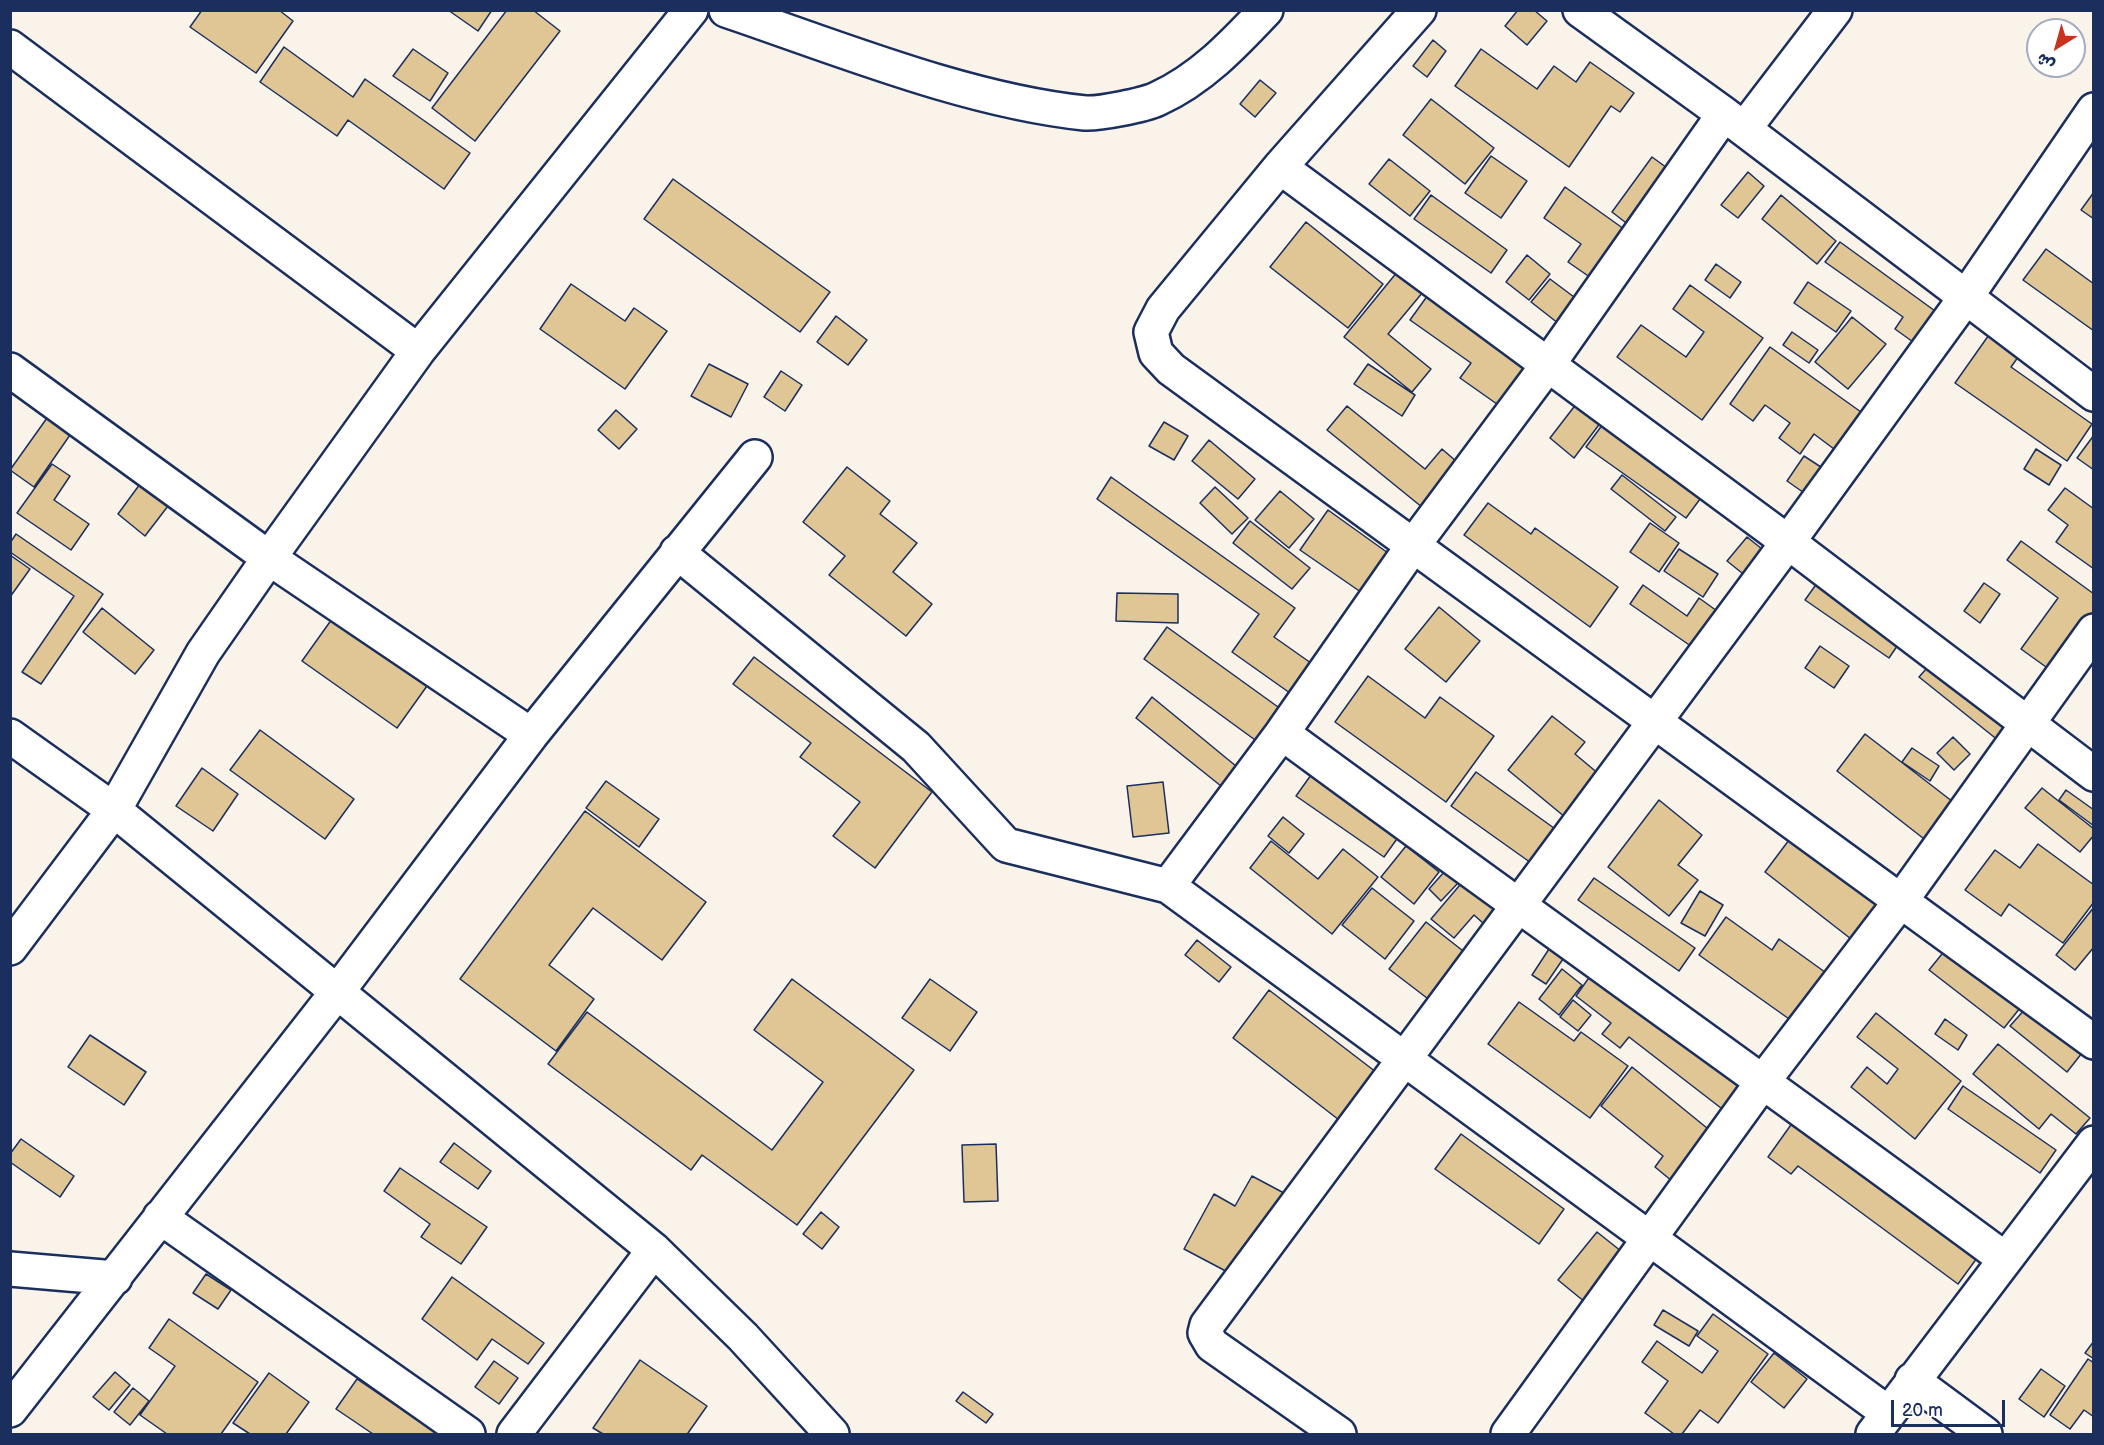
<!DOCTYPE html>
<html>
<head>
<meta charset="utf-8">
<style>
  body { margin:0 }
  #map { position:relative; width:2104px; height:1445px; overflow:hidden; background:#f9f3ea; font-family:"Balsamiq Sans","Playpen Sans Arabic",sans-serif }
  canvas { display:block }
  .frame { position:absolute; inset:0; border:12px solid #1b2f5e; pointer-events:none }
  .north { position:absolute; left:2026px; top:18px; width:60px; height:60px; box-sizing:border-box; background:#fff; border:2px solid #a4acbf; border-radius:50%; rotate:217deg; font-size:16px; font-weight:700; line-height:24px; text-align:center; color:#1b2f5e }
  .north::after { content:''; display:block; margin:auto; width:21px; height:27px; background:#c8321e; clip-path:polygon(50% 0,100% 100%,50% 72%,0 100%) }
  .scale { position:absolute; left:1891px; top:1400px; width:114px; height:27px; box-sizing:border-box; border:3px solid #1b2f5e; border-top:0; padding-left:8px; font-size:18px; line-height:21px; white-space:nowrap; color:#1b2f5e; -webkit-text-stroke:4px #fff; paint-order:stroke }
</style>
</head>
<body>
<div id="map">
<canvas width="2104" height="1445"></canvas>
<div class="frame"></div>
<div class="north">ش</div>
<div class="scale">20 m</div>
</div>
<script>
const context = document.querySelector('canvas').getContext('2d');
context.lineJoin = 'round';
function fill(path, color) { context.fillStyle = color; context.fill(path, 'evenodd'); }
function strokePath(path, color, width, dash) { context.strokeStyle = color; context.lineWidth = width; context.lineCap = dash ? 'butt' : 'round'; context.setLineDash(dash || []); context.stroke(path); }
const building = new Path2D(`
  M202 10H279L293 21 256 73 190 27Z
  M448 10H492L478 31Z
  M507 10H533L560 31 475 141 432 108Z
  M1518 10H1534L1547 21 1527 45 1505 26Z
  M1433 40 1446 51 1427 77 1413 66Z
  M284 47 353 97 365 79 470 153 444 189 348 120 337 136 260 82Z
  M413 49 448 73 430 101 393 76Z
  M1481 49 1537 89 1554 66 1576 82 1590 62 1634 93 1620 112 1611 106 1569 167 1455 86Z
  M1260 80 1276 93 1255 117 1240 104Z
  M1431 99 1494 148 1465 184 1403 135Z
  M1491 156 1527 181 1501 218 1465 193Z
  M1652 157 1674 173 1634 229 1612 212Z
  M1389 159 1430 191 1410 216 1369 184Z
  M1748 172 1764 186 1738 218 1721 205Z
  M673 179 830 292 800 332 644 219Z
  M1565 187 1631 234 1597 282 1568 262 1581 244 1544 218Z
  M2094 192V219L2081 210Z
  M1431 195 1507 250 1491 273 1414 219Z
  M1781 195 1836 241 1817 264 1762 219Z
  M1306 222 1383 284 1348 328 1270 267Z
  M1840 242 1942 316 1920 347 1895 329 1903 317 1825 262Z
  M2046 249 2094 284V331L2023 280Z
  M1527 255 1550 274 1529 300 1506 282Z
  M1716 264 1741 282 1730 298 1705 280Z
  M1398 271 1423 292 1388 334 1431 369 1412 392 1344 337Z
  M1550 279 1582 303 1563 327 1531 302Z
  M1808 282 1851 311 1836 332 1794 303Z
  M571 284 625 321 634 308 667 331 625 389 540 329Z
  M1690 285 1763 338 1702 420 1617 357 1641 325 1686 357 1704 332 1673 309Z
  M1428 295 1533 370 1504 409 1460 378 1471 363 1410 320Z
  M836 316 867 340 848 365 817 342Z
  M1852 317 1886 344 1848 389 1815 362Z
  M1792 332 1818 350 1809 363 1783 345Z
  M1991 332 2021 353 2011 367 2092 424 2067 461 1955 383Z
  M1770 347 1861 412 1834 449 1814 434 1800 454 1779 438 1790 423 1765 405 1753 421 1730 404Z
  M709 364 748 384 731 417 691 396Z
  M1368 364 1415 395 1402 416 1354 384Z
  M781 371 802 385 785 411 764 397Z
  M1577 403 1601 422 1574 458 1550 438Z
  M1347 406 1425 469 1442 449 1464 468 1428 512 1327 430Z
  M616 410 637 429 619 449 598 430Z
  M47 418 70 435 34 487 10 470Z
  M1164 422 1188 436 1174 460 1149 446Z
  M1603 424 1703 495 1686 518 1586 447Z
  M2094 435V470L2077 458Z
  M1209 440 1255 479 1238 499 1192 461Z
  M2036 449 2061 465 2049 485 2024 469Z
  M1804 456 1827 471 1810 497 1787 481Z
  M52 464 70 476 54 500 89 524 71 550 17 513Z
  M847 467 890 501 880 514 917 543 893 572 932 604 906 636 829 575 845 556 803 522Z
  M1622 475 1676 517 1665 531 1611 489Z
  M1111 477 1295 608 1274 637 1318 668 1297 698 1232 652 1259 614 1097 499Z
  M140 484 168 506 145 536 118 514Z
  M1215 487 1248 518 1232 534 1200 503Z
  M2065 488 2094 509V569L2056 542 2068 525 2048 510Z
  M1280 491 1314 519 1289 548 1255 520Z
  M1488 503 1531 534 1535 528 1618 587 1590 627 1464 535Z
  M1328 510 1395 558 1368 597 1300 550Z
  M1250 521 1310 568 1292 589 1233 543Z
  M1650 523 1679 543 1659 572 1630 552Z
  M16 534 103 594 41 684 22 672 74 596 10 552V543Z
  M1747 537 1767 553 1747 577 1727 561Z
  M2021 541 2094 594V616L2053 672 2021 649 2058 598 2007 560Z
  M1679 549 1718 574 1703 597 1664 571Z
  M10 555 30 569 10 597Z
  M1825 572 1908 630 1889 658 1805 600Z
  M1984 583 2000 594 1980 623 1964 611Z
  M1643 585 1687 616 1699 598 1724 616 1698 651 1630 604Z
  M1117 593 1178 594V623L1116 621Z
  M1439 607 1480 641 1446 682 1405 649Z
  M102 608 154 650 135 674 83 632Z
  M332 619 427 686 397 728 302 661Z
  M1167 627 1285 712 1262 745 1144 659Z
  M1820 646 1849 666 1834 688 1805 668Z
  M754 657 932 792 875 868 833 836 860 802 800 757 811 743 733 684Z
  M1935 659 2014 722 1999 741 1919 677Z
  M1368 676 1425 718 1440 697 1494 736 1446 802 1335 722Z
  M1152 697 1242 771 1226 790 1136 718Z
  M1552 716 1585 742 1575 754 1606 780 1571 822 1508 770Z
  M260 730 354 799 325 839 230 770Z
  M1865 734 1957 805 1928 842 1837 771Z
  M1953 737 1970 754 1954 770 1937 753Z
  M1912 748 1939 766 1930 781 1902 762Z
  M202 768 238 794 213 831 176 806Z
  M1476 772 1565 836 1541 870 1451 806Z
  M1311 775 1399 836 1384 857 1296 796Z
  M606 781 659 819 639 847 586 808Z
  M1163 782 1169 833 1133 837 1127 786Z
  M2042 788 2094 829V835L2080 852 2025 808Z
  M2066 790 2094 810V826L2059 800Z
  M1659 800 1702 835 1678 865 1698 880 1669 916 1608 867Z
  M585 811 706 902 662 960 593 908 549 965 594 999 556 1051 460 979Z
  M1283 817 1304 834 1289 853 1268 836Z
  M1792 836 1888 910 1860 946 1765 872Z
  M1271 841 1318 879 1343 849 1378 877 1332 934 1250 868Z
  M2038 844 2094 885V902L2063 943 2009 904 2001 916 1965 890 1995 850 2020 868Z
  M1406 846 1439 872 1414 904 1381 877Z
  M1445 871 1458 883 1441 901 1429 889Z
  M1594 878 1695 948 1679 971 1578 900Z
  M1465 879 1507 916 1493 932 1474 915 1454 938 1431 919Z
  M1372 888 1414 921 1385 959 1342 925Z
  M1700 891 1723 905 1705 936 1681 923Z
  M2094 907V947L2075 970 2056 955Z
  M1726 917 1772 950 1779 939 1836 980 1799 1026 1699 955Z
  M1426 922 1476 961 1440 1008 1389 969Z
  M1197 940 1231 967 1219 982 1185 955Z
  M1549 949 1563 959 1546 984 1532 975Z
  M1946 949 2020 1008 2004 1028 1929 970Z
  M1562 969 1582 985 1559 1015 1539 999Z
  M1593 972 1748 1092 1730 1115 1629 1037 1620 1048 1602 1034 1611 1023 1576 996Z
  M792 979 914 1070 797 1225 702 1155 691 1170 548 1064 587 1012 772 1150 823 1082 754 1030Z
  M930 979 977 1012 950 1051 902 1018Z
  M1269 990 1389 1082 1352 1130 1233 1038Z
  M1573 1000 1591 1015 1578 1031 1560 1017Z
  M1519 1002 1574 1041 1581 1032 1628 1066 1590 1118 1488 1044Z
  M2026 1008 2082 1053 2067 1072 2010 1026Z
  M1876 1013 1961 1081 1915 1139 1851 1087 1867 1067 1887 1084 1898 1069 1857 1037Z
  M1945 1019 1967 1035 1958 1050 1935 1034Z
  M90 1035 146 1072 124 1105 68 1067Z
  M1998 1044 2090 1118 2076 1134 2051 1114 2039 1129 1973 1074Z
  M1632 1067 1718 1137 1678 1186 1655 1167 1663 1156 1601 1106Z
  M1963 1086 2056 1150 2040 1173 1948 1109Z
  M1793 1122 1977 1258 1958 1284 1798 1166 1791 1174 1768 1157Z
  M1461 1134 1564 1209 1539 1244 1435 1169Z
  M21 1139 74 1176 60 1197 10 1162V1154Z
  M454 1143 491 1171 478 1189 440 1162Z
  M996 1144 998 1201 964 1202 962 1145Z
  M400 1168 487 1227 461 1264 421 1237 430 1224 384 1191Z
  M1252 1176 1297 1200 1237 1277 1184 1249 1214 1194 1235 1206Z
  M821 1212 839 1227 822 1249 803 1234Z
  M1597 1232 1631 1259 1591 1307 1558 1280Z
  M206 1274 231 1290 218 1309 193 1293Z
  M452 1277 544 1343 528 1364 492 1339 477 1360 422 1319Z
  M1663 1310 1698 1331 1689 1346 1654 1325Z
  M1713 1314 1768 1354 1718 1423 1700 1410 1682 1434H1674L1645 1413 1668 1381 1642 1362 1657 1341 1702 1373 1718 1351 1697 1336Z
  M169 1319 258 1382 221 1434H167L140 1415 175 1366 149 1348Z
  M2094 1341V1359L2085 1353Z
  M1774 1353 1807 1379 1784 1408 1751 1382Z
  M2088 1359 2094 1363V1417L2084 1410 2070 1429 2050 1415Z
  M640 1360 707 1406 688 1433 690 1434H603L593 1428Z
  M494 1361 518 1378 499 1404 475 1387Z
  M2041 1369 2065 1386 2044 1417 2019 1399Z
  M115 1372 130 1385 109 1410 93 1397Z
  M269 1373 309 1402 286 1434H250L233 1423Z
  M357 1379 438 1434H373L336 1409Z
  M133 1388 149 1401 130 1425 114 1412Z
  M963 1392 993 1414 986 1423 956 1401Z`);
fill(building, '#e0c595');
strokePath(building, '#1b2f5e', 1.5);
const minor = new Path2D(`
  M726 10C838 48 968 101 1085 113 1099 114 1144 105 1157 99 1201 79 1233 45 1266 10
  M1419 10 1280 167 1163 309 1151 332 1156 353 1171 369 2094 1042
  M1580 10 1724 114 2094 394
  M10 47 418 351
  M1744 129 1835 10
  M1280 167 1788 542 2094 774
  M10 370 269 558 531 735
  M677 552 916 747 1006 845 1168 886 1888 1413
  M1282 733C1522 910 1765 1081 2005 1259
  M10 736 114 810 654 1250 743 1337 832 1434
  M1168 886 1282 733 1412 547 1547 366 1724 114
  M10 948 114 810 203 653 269 558 418 351 691 10
  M160 1217 468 1434
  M10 1269 115 1278
  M1912 1380 1985 1434
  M10 1410 338 991 531 735 755 457
  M514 1434 654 1250
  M1339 1434 1212 1345 1205 1333 1207 1325 1788 542 1966 297 2094 110
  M1508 1434 1764 1080 1900 902 2094 631
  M1873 1434 2094 1143`);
strokePath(minor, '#1b2f5e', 38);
strokePath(minor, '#fff', 33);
</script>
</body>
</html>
